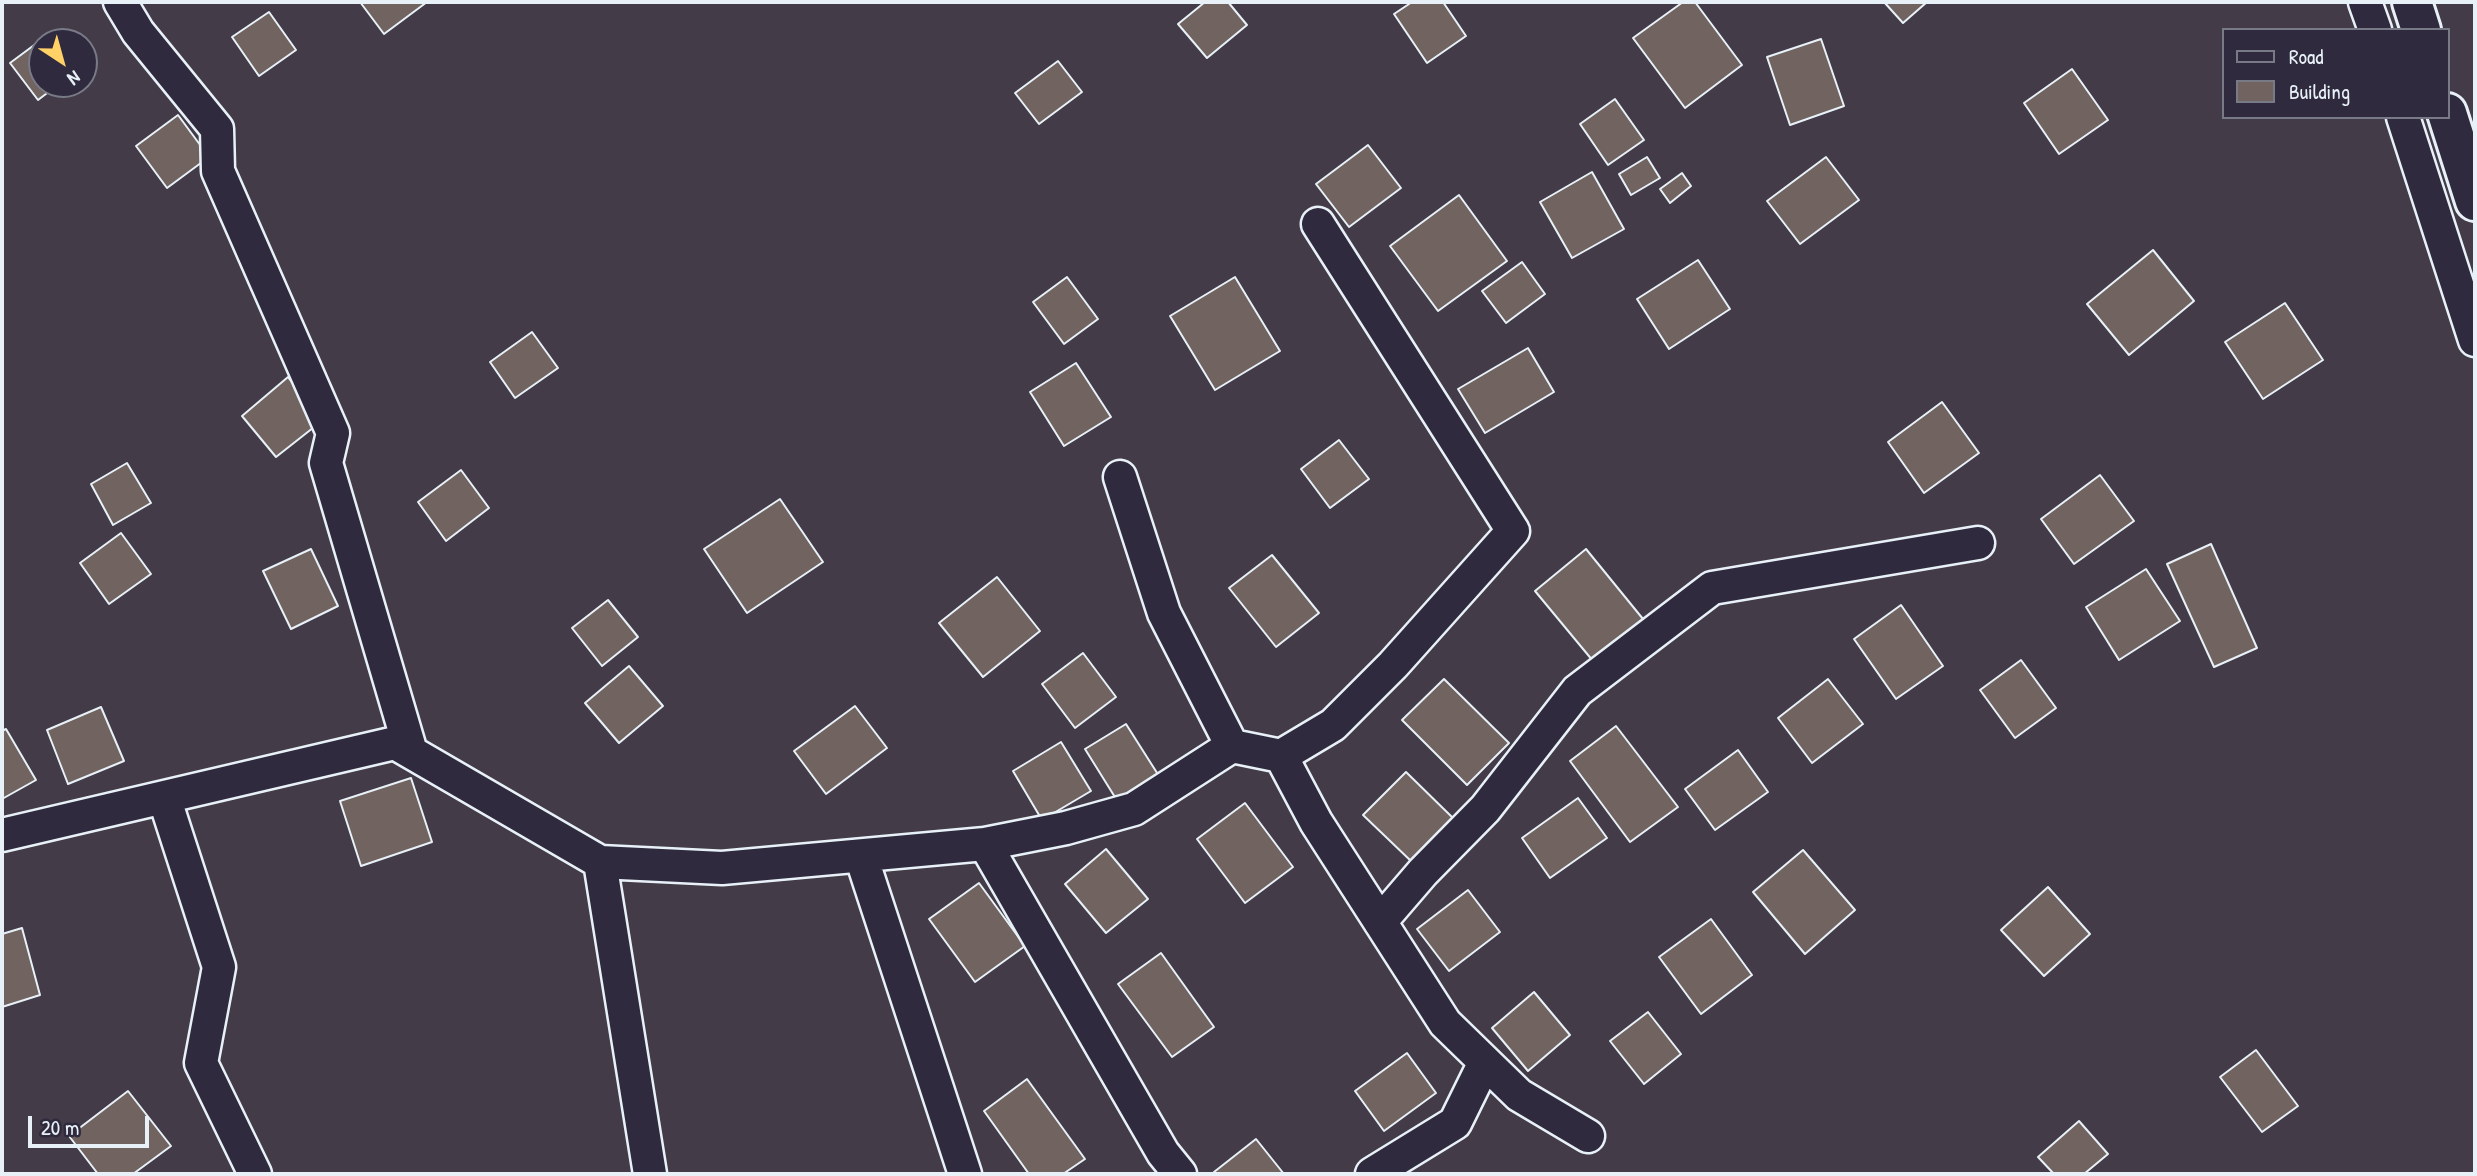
<!DOCTYPE html>
<html>
<head>
<meta charset="utf-8">
<style>
  body { margin:0 }
  #map { position:relative; width:2477px; height:1176px; overflow:hidden; background:#433b47; font-family:"Patrick Hand",sans-serif }
  canvas { display:block }
  .frame { position:absolute; inset:0; border:4px solid #e8f1f8; pointer-events:none }
  .legend { position:absolute; left:2222px; top:28px; width:228px; height:91px; box-sizing:border-box; background:#2f2a3d; border:2px solid #797a88; margin:0; padding:9px 12px; list-style:none; font-size:21px; color:#e8f1f8 }
  .legend li { display:flex; align-items:center; gap:14px; height:35px }
  .legend b { width:35px; border:2px solid #797a88 }
  .north { position:absolute; left:28px; top:28px; width:70px; height:70px; box-sizing:border-box; background:#2f2a3d; border:2px solid #797a88; border-radius:50%; rotate:144deg; font-size:19px; font-weight:700; line-height:28px; text-align:center; color:#e8f1f8 }
  .north::after { content:''; display:block; margin:auto; width:24px; height:32px; background:#ffd166; clip-path:polygon(50% 0,100% 100%,50% 72%,0 100%) }
  .scale { position:absolute; left:28px; top:1116px; width:121px; height:32px; box-sizing:border-box; border:4px solid #e8f1f8; border-top:0; padding-left:9px; font-size:21px; line-height:24px; white-space:nowrap; color:#e8f1f8; -webkit-text-stroke:5px #2f2a3d; paint-order:stroke }
</style>
</head>
<body>
<div id="map">
<canvas width="2477" height="1176"></canvas>
<div class="frame"></div>
<ul class="legend">
<li><b style="height:9px;background:#2f2a3d"></b>Road</li>
<li><b style="height:19px;background:#71635f"></b>Building</li>
</ul>
<div class="north">N</div>
<div class="scale">20 m</div>
</div>
<script>
const context = document.querySelector('canvas').getContext('2d');
context.lineJoin = 'round';
function fill(path, color) { context.fillStyle = color; context.fill(path, 'evenodd'); }
function strokePath(path, color, width, dash) { context.strokeStyle = color; context.lineWidth = width; context.lineCap = dash ? 'butt' : 'round'; context.setLineDash(dash || []); context.stroke(path); }
const building = new Path2D(`
  M360 2H427L384 34Z
  M1205 2H1228L1247 25 1207 58 1178 24Z
  M1412 2H1443L1466 36 1427 63 1394 14Z
  M1683 2H1695L1742 65 1685 108 1633 38Z
  M1884 2H1927L1903 23Z
  M269 12 296 50 259 76 232 37Z
  M53 31 62 42H42V84H59L38 100 10 63Z
  M1821 39 1844 106 1790 125 1767 57Z
  M1058 61 1082 92 1039 124 1015 93Z
  M2072 69 2108 120 2059 154 2024 103Z
  M1615 99 1644 140 1608 165 1580 124Z
  M178 115 209 157 167 188 136 146Z
  M1368 145 1401 188 1349 227 1316 184Z
  M1647 157 1660 178 1631 195 1619 174Z
  M1826 157 1859 200 1800 244 1767 201Z
  M1592 172 1624 229 1572 258 1540 202Z
  M1682 173 1691 186 1670 203 1660 189Z
  M1459 195 1507 261 1438 311 1390 246Z
  M2153 250 2194 301 2129 355 2087 304Z
  M1698 260 1730 309 1669 349 1637 299Z
  M1522 262 1545 294 1506 323 1482 291Z
  M1067 277 1098 319 1064 344 1033 302Z
  M1235 277 1280 351 1215 390 1170 316Z
  M2285 303 2323 360 2263 399 2225 342Z
  M532 332 558 368 515 398 490 362Z
  M1528 348 1554 392 1485 433 1458 389Z
  M1076 363 1111 417 1064 446 1030 392Z
  M288 377 323 420 276 457 242 416Z
  M1942 402 1979 453 1924 493 1888 442Z
  M1339 440 1369 479 1330 508 1301 469Z
  M127 463 151 503 113 525 91 484Z
  M461 470 489 508 446 541 418 502Z
  M2100 475 2134 521 2074 564 2041 519Z
  M780 499 823 562 747 613 704 549Z
  M121 533 151 574 109 604 80 563Z
  M2211 544 2257 648 2214 667 2167 564Z
  M311 549 338 606 291 629 263 571Z
  M1586 549 1643 619 1593 661 1535 591Z
  M1272 555 1319 613 1276 647 1229 588Z
  M2146 569 2180 621 2119 660 2086 607Z
  M997 577 1040 631 983 677 939 623Z
  M608 600 638 637 602 666 572 628Z
  M1901 605 1943 666 1896 699 1854 639Z
  M1083 653 1116 697 1075 728 1042 684Z
  M2021 660 2056 708 2015 738 1980 690Z
  M629 666 663 706 619 743 585 703Z
  M1444 679 1509 743 1467 785 1402 720Z
  M1828 679 1863 724 1812 763 1778 718Z
  M855 706 887 748 826 794 794 751Z
  M101 707 124 761 68 784 47 730Z
  M1126 724 1159 776 1118 802 1085 749Z
  M1616 726 1678 807 1630 842 1570 761Z
  M6 729 36 780 2 799V731Z
  M1061 742 1091 791 1042 820 1013 771Z
  M1738 750 1768 792 1715 830 1685 789Z
  M1406 772 1454 819 1412 862 1363 815Z
  M411 778 432 842 361 866 340 801Z
  M1578 798 1607 838 1550 878 1522 838Z
  M1245 803 1293 867 1245 903 1197 839Z
  M1106 849 1148 899 1106 933 1065 884Z
  M1803 850 1855 910 1805 954 1753 892Z
  M979 883 1025 946 975 982 929 919Z
  M2048 887 2090 934 2044 976 2001 930Z
  M1468 890 1500 932 1449 971 1417 929Z
  M1711 919 1752 975 1701 1014 1659 957Z
  M22 928 40 995 2 1007V934Z
  M1161 953 1214 1027 1172 1057 1118 984Z
  M1534 992 1570 1035 1528 1071 1492 1028Z
  M1648 1012 1681 1054 1644 1084 1610 1041Z
  M2256 1050 2298 1106 2262 1132 2220 1077Z
  M1407 1053 1436 1093 1384 1131 1355 1091Z
  M1027 1079 1085 1159 1063 1174H1029L984 1111Z
  M128 1091 171 1146 133 1174H98L69 1136Z
  M2079 1121 2108 1154 2084 1174H2054L2038 1157Z
  M1256 1139 1284 1174H1215L1214 1172Z`);
fill(building, '#71635f');
strokePath(building, '#e8f1f8', 2);
const minor = new Path2D(`
  M120 2 138 32 217 129 218 171 333 433 326 463 411 752
  M2365 2 2375 30
  M2403 117 2475 340
  M1120 477 1164 613 1232 746
  M1281 756 1316 822 1445 1023 1519 1095 1588 1136
  M164 797 219 967 201 1063 255 1174
  M2 835 395 743 600 862 650 1174
  M985 844 1163 1153 1180 1174
  M861 856 965 1174
  M600 862 722 868 985 844 1066 828 1134 809 1232 746 1281 756 1333 725 1393 665 1513 531 1318 224
  M1380 922 1423 872 1485 809 1577 691 1712 588 1978 543
  M1372 1174 1455 1123 1485 1062`);
const trunk = new Path2D(`
  M2412 2 2421 30
  M2447 113 2475 201`);
strokePath(minor, '#e8f1f8', 37);
strokePath(trunk, '#e8f1f8', 44);
strokePath(minor, '#2f2a3d', 32);
strokePath(trunk, '#2f2a3d', 38);
</script>
</body>
</html>
